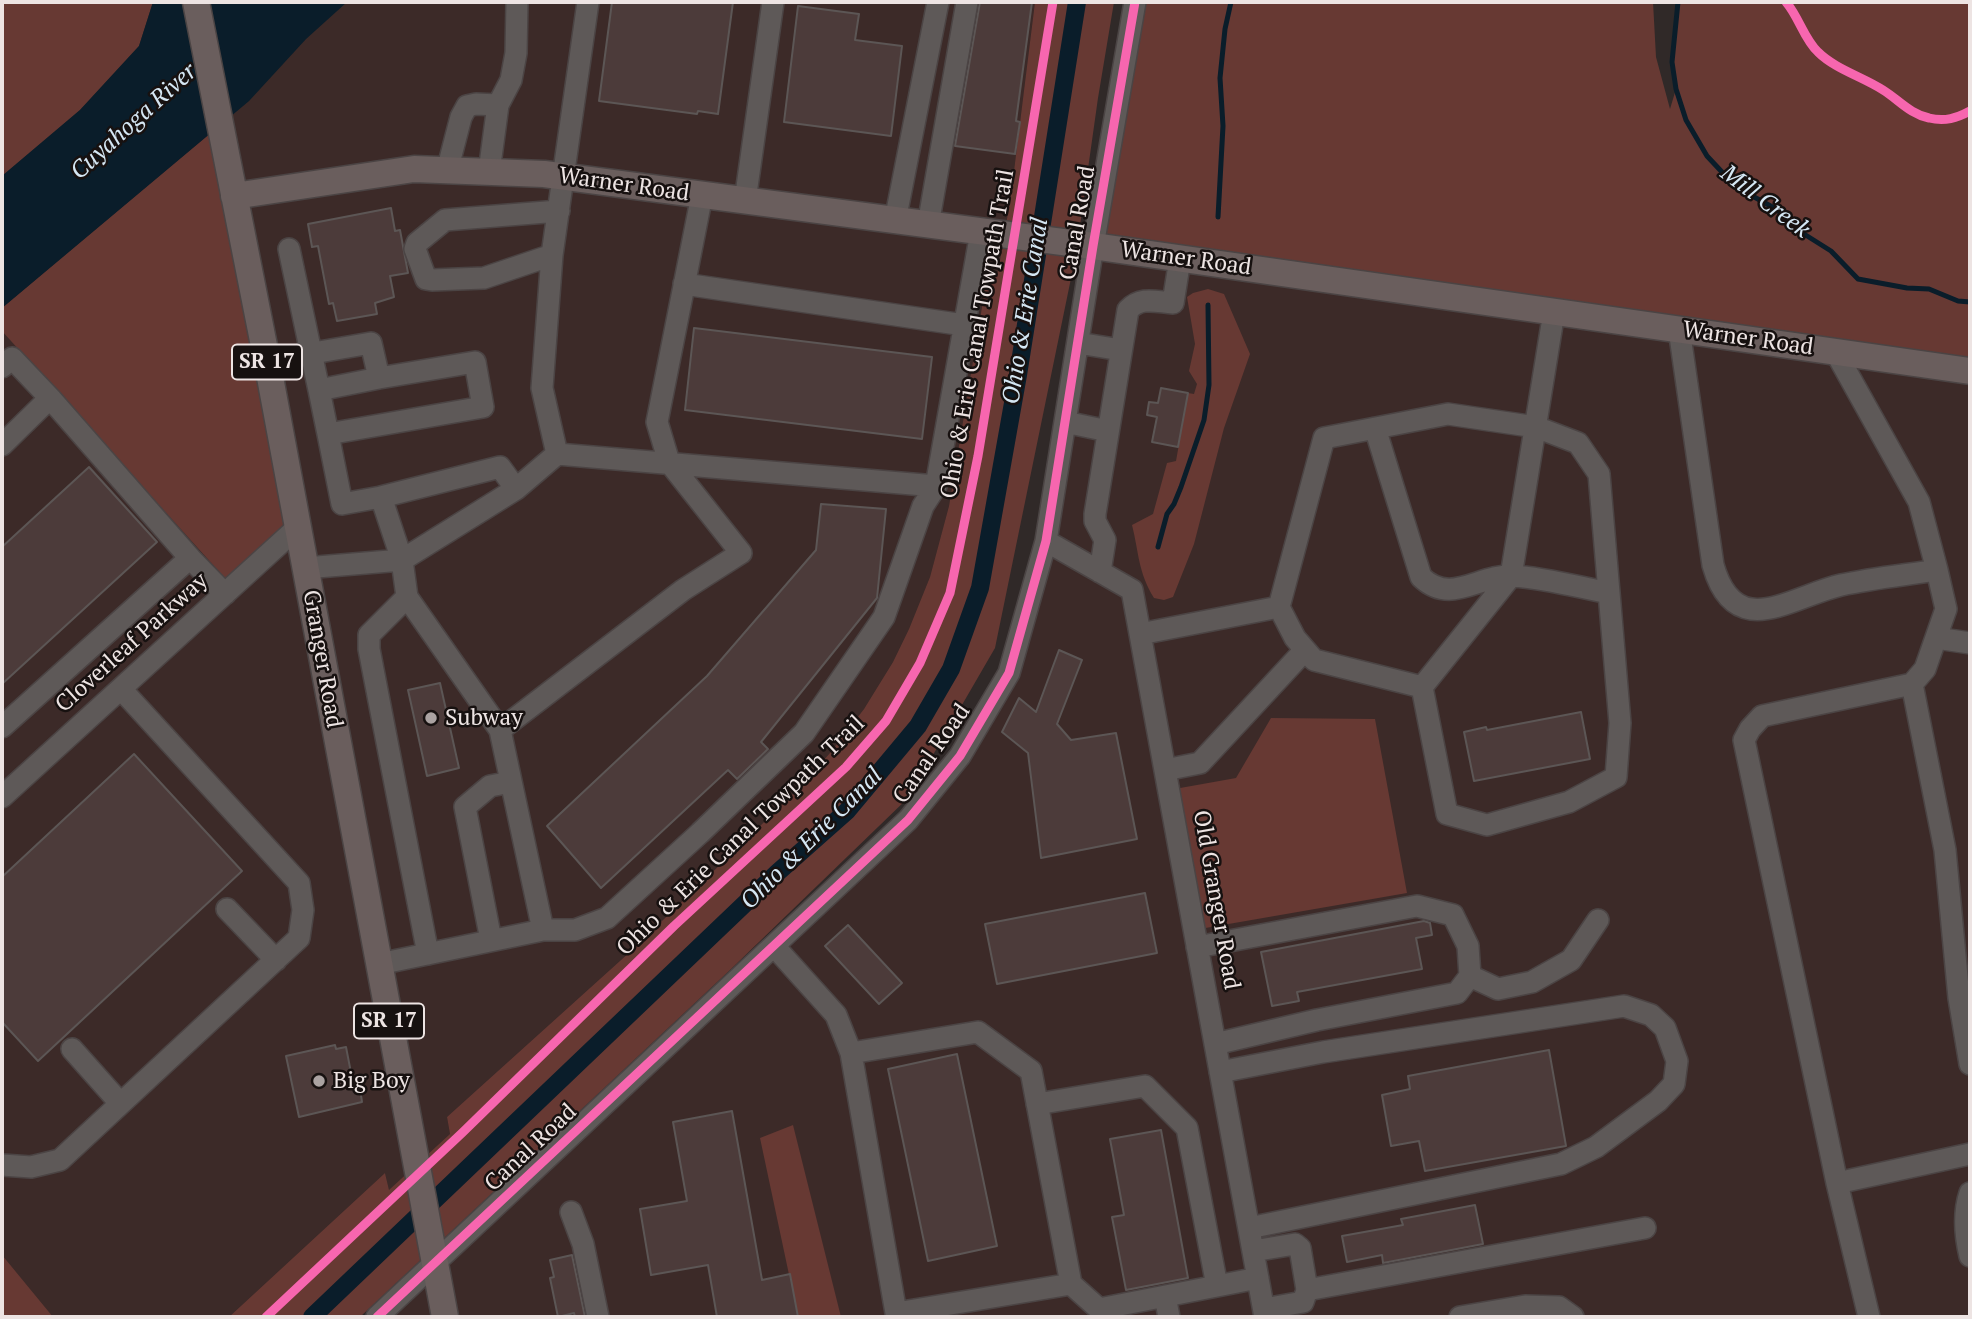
<!DOCTYPE html>
<html>
<head>
<meta charset="utf-8">
<style>
  body { margin:0 }
  #map { position:relative; width:1972px; height:1319px; overflow:hidden; background:#302928; font-family:"PT Serif",serif }
  canvas { display:block }
  .frame { position:absolute; inset:0; border:4px solid #ede4e3; pointer-events:none }
</style>
</head>
<body>
<div id="map">
<canvas width="1972" height="1319"></canvas>
<div class="frame"></div>
</div>
<script>
const context = document.querySelector('canvas').getContext('2d');
context.lineJoin = 'round';
function fill(path, color) { context.fillStyle = color; context.fill(path, 'evenodd'); }
function strokePath(path, color, width, dash) { context.strokeStyle = color; context.lineWidth = width; context.lineCap = dash ? 'butt' : 'round'; context.setLineDash(dash || []); context.stroke(path); }
function write(font, color, halo, rows, align = 'center') {
  context.font = font + ' "PT Serif",serif'; context.lineWidth = 5; context.setLineDash([]); context.textBaseline = 'middle'; context.strokeStyle = halo; context.fillStyle = color; for (const [text, x, y, turn = 0] of rows) {
    context.save(); context.translate(x, y); context.rotate((+turn || 0) * Math.PI / 180); context.textAlign = isNaN(turn) ? turn : align; if (halo) context.strokeText(text, 0, 0); context.fillText(text, 0, 0); context.restore();
  }
}
fill(new Path2D(`
  M347 2H1035L1011 195 998 272 989 271 949 506 930 577 909 629 893 662 864 709 830 753 793 794 631 951 447 1117 450 1134 389 1191 385 1173 229 1317H2V308L249 101 306 39Z
  M1093 246 1970 371V1317H377L908 820 1009 673 1046 542Z`), '#3c2a28');
fill(new Path2D(`
  M2 2H153L139 46 80 110 2 176Z
  M1035 2H1114L1098 98 1076 254 995 648 908 798 729 971 360 1317H229L385 1173 389 1190 450 1134 447 1117 631 951 793 794 830 753 864 709 893 662 909 629 930 577 949 506 988 271 998 272 1011 195Z
  M1135 2H1653L1656 57 1670 109 1676 89 1672 62 1678 2H1970V371L1093 246Z
  M220 125 298 527 233 587 2 331V308Z
  M1208 289 1224 294 1250 354 1224 428 1194 544 1173 597 1164 600 1154 598C1138 572 1139 553 1132 525L1153 514 1167 463 1176 461 1188 393 1194 394 1197 384 1189 371 1195 344 1187 297 1193 293Z
  M1271 718 1375 719 1407 893 1194 930 1169 790 1236 778Z
  M793 1125 841 1317H798L760 1138Z
  M2 1255 53 1317H2Z`), '#673933');
fill(new Path2D(`
  M153 2H347L306 39 249 101 2 308V176L80 110 139 46Z`), '#0a1d2a');
strokePath(new Path2D(`
  M1678 2 1672 62 1676 89 1686 120 1707 156 1736 187 1776 209 1804 234 1831 251 1858 279 1907 288 1929 289 1958 301 1970 302
  M1218 217 1223 126 1220 78 1225 29 1231 2
  M1158 547 1167 514 1174 504 1181 487 1204 420 1209 385 1208 305`), '#0a1d2a', 5);
strokePath(new Path2D(`
  M312 1317 777 873 847 811 918 726 951 669 980 588 1018 375 1077 2`), '#0a1d2a', 18);
const building = new Path2D(`
  M612 2H733L718 114 698 111 697 114 599 101Z
  M980 2H1032L1016 121 1020 122 1015 154 955 146Z
  M798 6 859 14 855 40 902 46 891 136 784 122Z
  M391 208 395 231 400 230 408 273 390 276 394 297 375 303 377 314 337 321 333 303 329 304 318 246 312 247 308 224Z
  M694 328 932 357 922 439 685 410Z
  M1161 388 1188 393 1178 447 1152 442 1157 417 1147 415 1149 402 1158 403Z
  M89 467 157 542 2 684V547Z
  M821 504 886 509 877 598 761 742 768 749 737 779 728 770 601 888 547 826 707 676 816 550Z
  M1059 650 1082 660 1057 724 1071 740 1116 733 1137 839 1041 858 1028 753 1002 732 1019 698 1036 712Z
  M440 683 459 768 427 776 408 690Z
  M1581 712 1590 759 1474 781 1464 732 1486 727 1487 730Z
  M134 754 242 871 38 1061 2 1022V877Z
  M1145 893 1157 953 997 984 985 924Z
  M1424 921 1430 923 1432 935 1416 938 1422 969 1297 992 1299 1001 1272 1006 1261 952Z
  M848 925 902 983 879 1004 825 946Z
  M335 1045 336 1049 346 1047 353 1083 359 1082 362 1102 299 1117 286 1056Z
  M1549 1050 1566 1146 1425 1171 1419 1141 1391 1146 1382 1095 1410 1089 1408 1076Z
  M957 1054 997 1246 928 1261 888 1069Z
  M732 1111 762 1280 790 1274 798 1317H717L708 1265 651 1275 640 1209 687 1201 673 1122Z
  M1161 1130 1188 1278 1126 1290 1112 1217 1124 1215 1110 1139Z
  M1475 1205 1483 1244 1383 1263 1382 1255 1347 1262 1342 1236 1403 1225 1401 1219Z
  M572 1255 585 1317H575L574 1313 558 1317 550 1278 554 1277 550 1260Z`);
fill(building, '#4c3b3a');
strokePath(building, '#5c5655', 2);
const minor = new Path2D(`
  M447 171 461 117 467 106 476 104 498 105
  M489 172 498 105 511 80 516 53 517 2
  M702 195 657 422 669 462 741 553 683 590 500 730 543 930H575L607 918 700 833 804 733 884 617 923 506 936 486 981 232
  M745 201 773 2
  M895 221 938 2
  M928 225 967 2
  M552 255 484 278 432 280 426 279 415 249 417 243 445 220 559 211
  M684 284 964 325
  M1679 329 1713 565C1735 643 1790 597 1841 585 1873 578 1905 575 1937 570
  M1078 343 1121 350
  M1835 351 1919 502 1937 570 1946 609 1925 669 1912 684 1945 850 1959 998 1970 1064
  M267 361 371 343 379 378 319 390 289 249
  M2 367 12 358 50 398 2 445
  M319 390 328 434 483 407 475 362 379 378
  M50 398 190 558
  M1065 422 1108 431
  M1375 428 1421 577C1451 606 1479 574 1513 576 1545 578 1578 587 1609 593
  M328 434 342 504 381 497 402 560 516 489 557 454 542 388 552 255 588 2
  M557 454 936 486
  M381 497 500 467 516 489
  M1046 541 1132 590 1265 1317
  M305 568 402 560 407 597 369 635V649L428 954
  M1100 572 1105 540 1095 521V514L1128 310C1141 296 1156 302 1173 303L1180 259
  M407 597 500 730
  M1140 634 1279 607 1324 438 1448 414 1536 427 1578 443 1599 474 1620 723 1616 777 1569 802 1487 825 1447 814 1422 687 1314 660 1295 638 1279 607
  M1936 638 1970 643
  M1422 687 1511 576 1554 312
  M2 727 190 558 225 594
  M1165 770 1200 763 1305 650
  M2 797 298 527
  M227 909 276 960
  M491 940 465 807 490 786 511 782
  M774 946 836 1015 851 1053 896 1313 1071 1284 1031 1071 978 1032 851 1053
  M1197 947 1417 906 1453 915 1468 946 1470 976 1457 993 1317 1020 1215 1044
  M379 964 543 930
  M1470 976 1498 989 1532 982 1571 960 1598 920
  M72 1049 120 1103
  M1220 1072 1323 1052 1624 1006 1651 1015 1665 1028 1677 1061 1674 1084 1658 1101 1596 1147 1561 1164 1249 1228
  M1037 1104 1145 1086 1187 1128 1217 1286
  M2 1165 31 1167 60 1160 299 938 303 910 299 883 121 689
  M1837 1183 1744 740 1750 729 1762 716 1912 684
  M1970 1193C1963 1214 1965 1235 1970 1256
  M571 1212 583 1244 598 1317
  M1253 1251 1295 1244 1300 1248 1307 1290 1303 1302 1264 1309
  M1071 1284 1099 1309 1258 1278
  M1307 1290 1645 1228
  M1165 1296 1169 1317
  M377 1317 908 820 960 756 1009 673 1046 541 1093 246 1135 2
  M1460 1317 1525 1306 1559 1307 1573 1317
  M1869 1317 1837 1183 1970 1154`);
const major = new Path2D(`
  M196 2 267 361 445 1317
  M234 196 414 169 544 174 1093 246 1970 371`);
strokePath(minor, '#4b4444', 24);
strokePath(major, '#4b4444', 29);
strokePath(minor, '#5e5958', 21);
strokePath(major, '#6a5e5d', 26);
strokePath(new Path2D(`
  M1786 2C1799 17 1804 39 1818 52 1835 69 1863 77 1883 90 1899 100 1910 114 1929 118 1945 122 1957 118 1970 111
  M266 1317 462 1133 674 926 846 767 886 721 920 663 950 593 978 456 1053 2
  M377 1317 908 820 960 756 1009 673 1046 541 1093 246 1135 2`), '#f766af', 9);
for (const [x, y, r, color] of [
  [431,718,7,"#aba3a2"],
  [319,1081,7,"#aba3a2"]
]) { const dot = new Path2D(); dot.arc(x, y, r, 0, 2 * Math.PI); context.fillStyle = color; context.fill(dot); strokePath(dot, '#171110', 2.5); }
for (const [x, y, w] of [
  [267,362,70],
  [389,1021,70]
]) { const box = new Path2D(); box.roundRect(x - w / 2, y - 17.5, w, 35, 5); context.fillStyle = '#171110'; context.fill(box); strokePath(box, '#ede4e3', 2); }
write('bold 21px', '#ede4e3', null, [
  ["SR 17",267,362],
  ["SR 17",389,1021]
]);
write('23px', '#ede4e3', '#171110', [
  ["Warner Road",624,185,8],
  ["Canal Road",1078,223,-80],
  ["Warner Road",1186,259,8],
  ["Ohio & Erie Canal Towpath Trail",978,334,-80],
  ["Warner Road",1748,339,8],
  ["Cloverleaf Parkway",132,643,-42],
  ["Granger Road",322,659,80],
  ["Canal Road",932,754,-55],
  ["Ohio & Erie Canal Towpath Trail",741,836,-44],
  ["Old Granger Road",1216,900,80],
  ["Canal Road",531,1148,-43]
]);
write('23px', '#ede4e3', '#171110', [
  ["Subway",445,718],
  ["Big Boy",333,1081]
], 'left');
write('italic 24px', '#d5e7f4', '#171110', [
  ["Cuyahoga River",134,122,-42],
  ["Mill Creek",1765,202,37],
  ["Ohio & Erie Canal",1026,311,-81],
  ["Ohio & Erie Canal",812,839,-45]
]);
</script>
</body>
</html>
